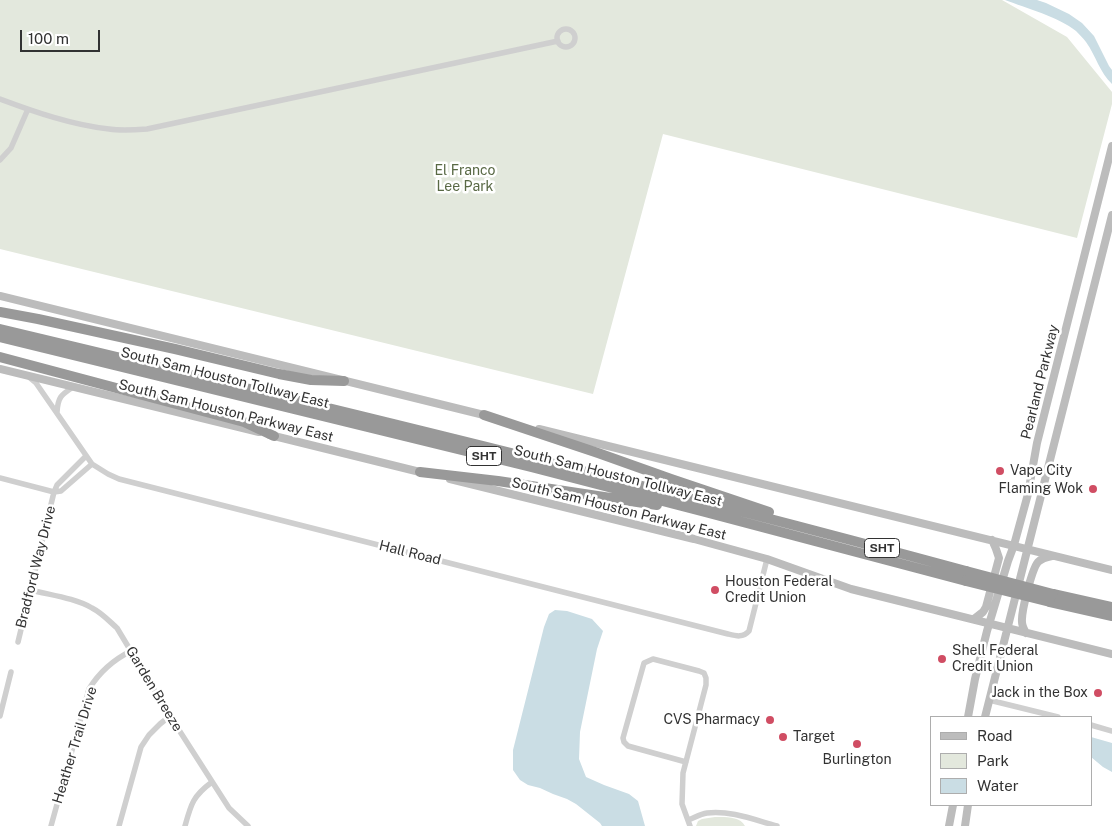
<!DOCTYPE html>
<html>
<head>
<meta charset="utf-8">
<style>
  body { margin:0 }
  #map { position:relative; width:1112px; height:826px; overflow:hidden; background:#fff; font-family:"Public Sans",sans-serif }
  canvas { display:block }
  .legend { position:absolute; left:930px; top:716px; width:162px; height:90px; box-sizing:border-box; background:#fff; border:1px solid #adadad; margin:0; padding:6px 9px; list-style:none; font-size:15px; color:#323232 }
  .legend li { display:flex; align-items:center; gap:10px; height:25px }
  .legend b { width:25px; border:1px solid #adadad }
  .scale { position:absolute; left:20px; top:30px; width:80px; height:22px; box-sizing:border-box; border:2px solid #323232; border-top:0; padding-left:6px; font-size:15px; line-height:18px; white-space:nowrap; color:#323232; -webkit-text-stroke:4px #fff; paint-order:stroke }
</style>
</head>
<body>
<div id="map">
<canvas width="1112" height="826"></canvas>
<ul class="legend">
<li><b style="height:6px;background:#bcbcbc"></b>Road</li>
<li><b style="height:14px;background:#e3e8dd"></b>Park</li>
<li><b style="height:14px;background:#cadde4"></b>Water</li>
</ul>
<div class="scale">100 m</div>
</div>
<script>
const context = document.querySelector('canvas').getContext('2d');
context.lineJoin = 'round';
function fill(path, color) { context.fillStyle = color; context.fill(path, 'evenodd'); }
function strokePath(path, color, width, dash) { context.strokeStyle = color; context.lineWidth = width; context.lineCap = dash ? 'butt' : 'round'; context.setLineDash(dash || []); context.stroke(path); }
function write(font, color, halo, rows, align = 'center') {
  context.font = font + ' "Public Sans",sans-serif'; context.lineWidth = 5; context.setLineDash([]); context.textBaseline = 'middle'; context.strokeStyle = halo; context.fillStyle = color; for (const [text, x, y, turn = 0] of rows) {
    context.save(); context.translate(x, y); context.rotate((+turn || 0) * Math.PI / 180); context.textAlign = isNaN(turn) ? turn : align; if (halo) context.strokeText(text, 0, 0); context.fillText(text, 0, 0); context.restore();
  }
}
fill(new Path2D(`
  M0 0H1002L1067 37 1112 92V104L1077 238 663 134 593 394 0 249Z
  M715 817C725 817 740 816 745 826H696L698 821 702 819Z`), '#e3e8dd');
fill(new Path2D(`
  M1005 0H1037L1046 3 1069 14 1082 23 1094 36 1109 66 1112 70V84C1100 73 1096 56 1086 42 1083 38 1079 34 1076 31 1059 17 1026 8 1005 0Z
  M555 610 567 611 592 619 603 631 597 649 580 732 579 759 586 777 604 785 629 794 638 801 645 826H602L600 823 576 804 567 799 553 794 540 788 528 785 520 780 513 770V750L544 627 549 614Z
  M1091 737 1112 743V772L1103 767 1091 757Z`), '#cadde4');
strokePath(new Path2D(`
  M557 38a9 9 0 1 1 18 0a9 9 0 1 1-18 0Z
  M0 99C35 112 72 125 109 129 121 131 135 130 147 129L558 41
  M0 160 11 148 28 109
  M30 378 36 383 92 464 108 474 119 479 728 634C736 636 743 638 749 631L767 559
  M57 412C58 397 61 395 73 387
  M0 478 54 492 61 491 92 464
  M31 590C50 595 75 598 92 608 102 613 109 621 117 628L170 716 229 808 248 826
  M18 642 54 492 57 485 86 456
  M989 700 1058 717
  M0 716 11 672
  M1091 725 1112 731
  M686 762 628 746 624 742 623 738 644 663 653 659 699 671 704 673 706 678V685L683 773 682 804 690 826
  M688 820C694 818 700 814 707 813 730 810 755 820 777 826
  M51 826 89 689C100 671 113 660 131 651
  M119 826 141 747 149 735 160 724 170 716
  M185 826C191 804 193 796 212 782`), '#cfcfcf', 5.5);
strokePath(new Path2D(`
  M0 296 488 416
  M0 369 259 432
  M539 429 1112 570
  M270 435 424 473
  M450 479 694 539 767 559 851 589 1112 654
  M974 619 983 612 986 607 999 558 996 549 992 540
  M1026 633C1024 629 1022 626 1022 622 1021 612 1032 569 1038 562 1042 558 1047 557 1052 556
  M968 717 975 679 987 631 1008 561 1014 545 1028 494 1037 443 1112 146
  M985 717 1112 215
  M949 826 953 805
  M965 826 968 805`), '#bcbcbc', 8);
strokePath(new Path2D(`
  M0 312 38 319 175 349 279 374 311 380 344 381
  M0 329C323 406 646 484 966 571
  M0 337 531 467 705 512 966 581
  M0 357 244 422 274 436
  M484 415 598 453 671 479 769 512
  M420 472 498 481 657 505
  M1053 594 1112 607
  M1050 602 1112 616`), '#999', 10);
strokePath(new Path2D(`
  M966 571 1053 594
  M966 581 1050 602`), '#999', 10);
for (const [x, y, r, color] of [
  [1000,471,5,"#d04d63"],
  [1093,489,5,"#d04d63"],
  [715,590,5,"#d04d63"],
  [942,659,5,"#d04d63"],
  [1098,693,5,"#d04d63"],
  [770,720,5,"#d04d63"],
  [783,737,5,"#d04d63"],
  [857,744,5,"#d04d63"]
]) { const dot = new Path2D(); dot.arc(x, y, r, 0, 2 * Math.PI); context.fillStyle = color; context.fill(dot); strokePath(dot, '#fff', 2); }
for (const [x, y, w] of [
  [484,456,35],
  [882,548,35]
]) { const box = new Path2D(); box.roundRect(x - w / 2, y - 9.5, w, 19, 4); context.fillStyle = '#fff'; context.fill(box); strokePath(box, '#323232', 1); }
write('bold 12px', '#323232', null, [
  ["SHT",484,456],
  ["SHT",882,548]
]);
write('14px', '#596945', '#fff', [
  ["El Franco",465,171],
  ["Lee Park",465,187]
]);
write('14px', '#323232', '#fff', [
  ["South Sam Houston Tollway East",225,378,14],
  ["Pearland Parkway",1040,382,-76],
  ["South Sam Houston Parkway East",226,411,14],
  ["South Sam Houston Tollway East",618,476,14],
  ["South Sam Houston Parkway East",619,509,14],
  ["Hall Road",410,553,14],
  ["Bradford Way Drive",36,567,-76],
  ["Garden Breeze",154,689,59],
  ["Heather Trail Drive",75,745,-73]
]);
write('14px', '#323232', '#fff', [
  ["Vape City",1010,471],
  ["Flaming Wok",1083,489,"right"],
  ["Houston Federal",725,582],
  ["Credit Union",725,598],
  ["Shell Federal",952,651],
  ["Credit Union",952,667],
  ["Jack in the Box",1088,693,"right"],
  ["CVS Pharmacy",760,720,"right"],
  ["Target",793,737],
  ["Burlington",857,760,"center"]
], 'left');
</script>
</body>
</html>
